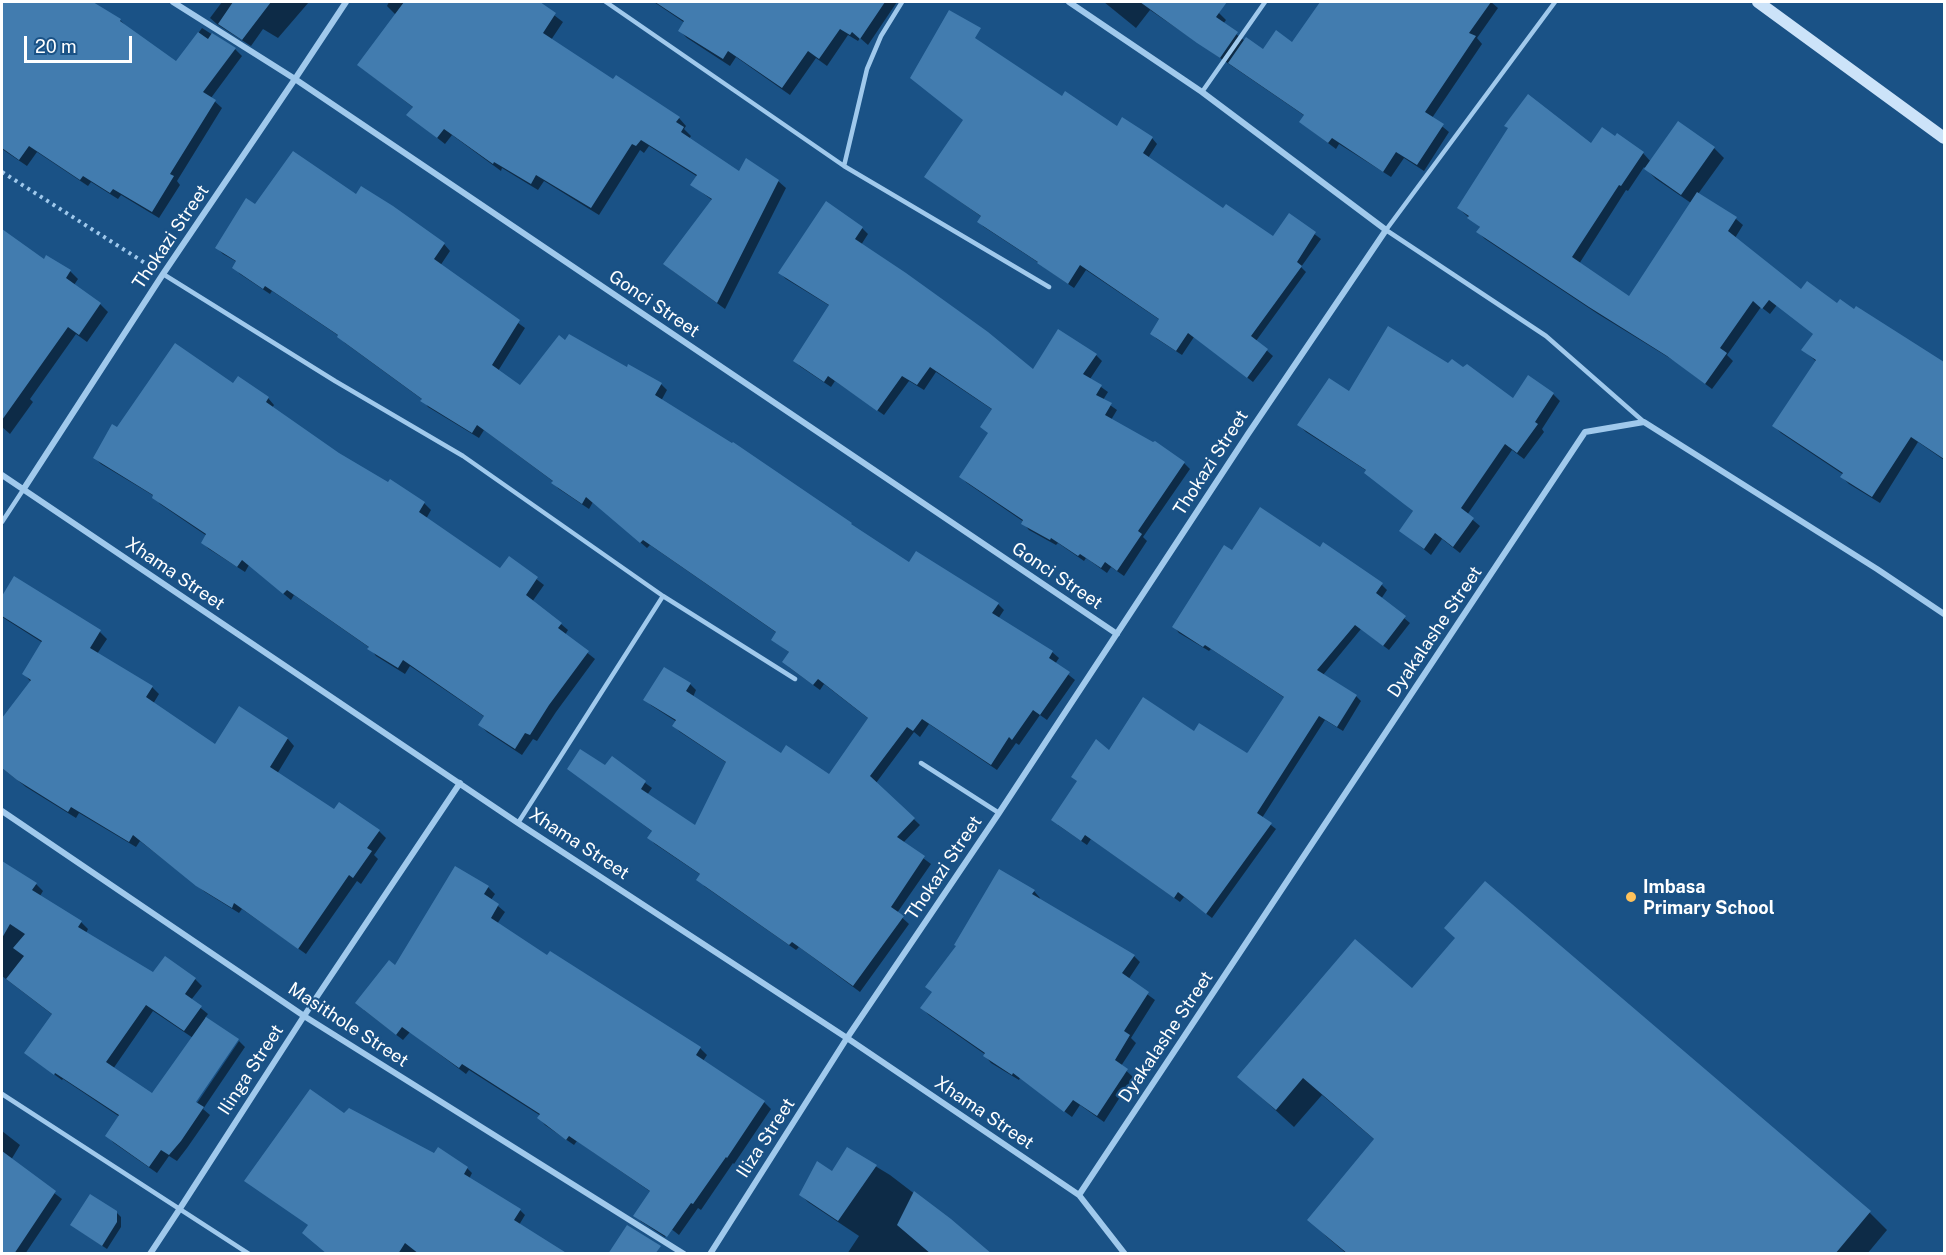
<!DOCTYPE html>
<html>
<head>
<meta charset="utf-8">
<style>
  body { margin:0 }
  #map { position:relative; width:1946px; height:1255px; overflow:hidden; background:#1a5286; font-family:"Public Sans",sans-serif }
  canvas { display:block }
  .frame { position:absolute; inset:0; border:3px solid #fff; pointer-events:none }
  .scale { position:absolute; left:24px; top:36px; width:108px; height:27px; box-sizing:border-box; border:3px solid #fff; border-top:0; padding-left:8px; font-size:18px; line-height:21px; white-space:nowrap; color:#fff; -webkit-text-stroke:4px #1a5286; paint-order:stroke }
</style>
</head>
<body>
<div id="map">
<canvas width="1946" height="1255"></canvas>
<div class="frame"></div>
<div class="scale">20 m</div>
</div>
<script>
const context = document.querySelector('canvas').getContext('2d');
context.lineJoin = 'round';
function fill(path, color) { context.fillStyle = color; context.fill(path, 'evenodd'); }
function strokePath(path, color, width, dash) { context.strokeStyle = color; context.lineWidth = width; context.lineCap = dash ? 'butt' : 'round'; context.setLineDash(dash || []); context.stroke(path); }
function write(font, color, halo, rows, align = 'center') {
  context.font = font + ' "Public Sans",sans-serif'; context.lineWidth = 4.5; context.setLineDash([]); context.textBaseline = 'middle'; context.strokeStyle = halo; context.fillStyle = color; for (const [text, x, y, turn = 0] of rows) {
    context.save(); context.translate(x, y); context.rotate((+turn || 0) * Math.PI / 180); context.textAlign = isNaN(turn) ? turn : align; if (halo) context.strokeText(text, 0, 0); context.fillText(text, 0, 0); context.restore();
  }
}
fill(new Path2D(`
  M2 2H43L71 19 82 2H90L120 20 127 27 176 64 202 28 235 49 242 56 211 98 222 108 177 181 180 185 159 218 121 195 118 199 91 182 88 186 37 152 27 166 2 149Z
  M222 2H309L278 38 263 29 251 46 218 25 210 18Z
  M389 2H537L563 22 551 40 613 81 679 118 686 126 684 129 691 136 689 139 739 173 778 181 786 188 725 309 673 271 665 264 712 200 692 185 698 177 649 146 644 153 640 150 599 215 544 181 538 190 502 168 501 171 452 135 445 144 408 115 414 108 358 65 396 15 387 6Z
  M654 2H897L868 45 860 38 858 41 848 35 827 66 816 58 790 95 736 57 730 66 687 38 680 31 685 23Z
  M1104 2H1220L1215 9 1226 20 1223 24 1245 41 1263 51 1293 44 1322 2H1491L1498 8 1477 38 1482 44 1432 118 1449 132 1424 171 1404 158 1391 177 1339 144 1336 149 1300 122 1305 116 1150 10 1136 28Z
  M1062 98 1117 128 1152 138 1157 144 1148 158 1224 210 1273 238 1289 215 1321 239 1301 267 1306 272 1256 341 1273 356 1253 382 1194 337 1182 355 1157 339 1152 334 1160 320 1086 270 1074 288 1045 268 1039 263 984 227 979 222 982 217 925 177Z
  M1591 145 1643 153 1651 162 1714 148 1724 158 1698 194 1736 219 1743 225 1735 238 1801 291 1837 305 1901 338 1944 364V460L1918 442 1880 503 1849 484 1842 477 1844 475 1781 433 1774 426 1817 362 1803 350 1815 335 1777 305 1770 314 1761 307 1727 355 1733 361 1712 389 1676 362 1598 314 1485 239 1478 232 1481 228 1458 208ZM1644 167 1656 179 1691 203 1629 299 1579 264 1626 190 1628 191Z
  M356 196 444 244 450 251 440 266 525 328 498 371 520 387 566 342 661 384 667 390 661 401 910 564 998 604 1004 610 998 619 1052 652 1059 658 1055 664 1075 680 1047 720 1040 715 1019 745 1016 743 997 770 929 724 920 737 914 732 876 783 920 825 903 843 931 864 897 913 909 924 860 992 799 947 796 950 704 886 701 875 655 844 649 838 653 832 569 768 605 767 612 758 652 788 647 795 696 828 727 763 680 732 674 726 677 722 652 706 645 700 690 684 696 690 693 697 781 755 829 776 869 719 824 684 820 690 790 668 784 662 790 653 773 640 777 633 650 545 647 548 593 502 589 509 559 489 553 483 554 482 484 430 479 438 428 407 423 400 345 343 339 336 272 291 270 294 240 274 234 267 237 262 223 254 217 248 256 206Z
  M862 228 868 234 861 245 1033 371 1096 355 1102 361 1090 379 1108 392 1103 400 1117 410 1111 420 1184 463 1190 469 1143 537 1147 541 1124 576 1111 567 1107 573 1086 558 1084 561 1058 543 1056 545 1029 530 1023 523 1024 522 967 483 961 477 989 434 993 410 936 372 924 390 909 381 884 415 835 381 831 387 801 367 794 361 830 306 786 279 780 273Z
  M2 231 45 261 70 271 78 279 74 285 100 304 108 312 87 342 76 334 30 399 33 402 10 434 2 427Z
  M1449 365 1514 400 1528 377 1553 394 1560 401 1542 429 1544 432 1524 459 1512 450 1467 515 1480 526 1460 553 1442 539 1431 555 1401 531 1414 512 1367 471 1306 432 1299 425 1349 393Z
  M234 385 268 398 274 405 272 408 339 454 389 484 390 481 424 503 431 510 426 519 500 570 509 558 544 585 532 602 561 624 568 630 565 635 595 659 556 712 537 741 533 739 522 755 487 732 480 725 485 717 410 666 405 674 376 656 370 648 294 595 291 600 249 565 245 572 209 549 203 543 207 536 160 504 154 496 101 464 94 457 117 429Z
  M1324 544 1382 585 1387 590 1381 599 1410 623 1389 650 1361 629 1323 675 1356 696 1361 701 1343 731 1325 720 1262 818 1276 829 1212 918 1184 897 1180 902 1091 839 1087 845 1058 825 1109 752 1195 733 1247 755 1285 698 1211 649 1209 651 1179 633 1174 627 1233 552 1320 549Z
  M14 578 100 632 107 639 97 654 152 687 159 694 153 704 216 746 239 708 288 739 294 746 277 774 334 811 379 831 386 838 374 855 378 859 361 884 357 881 306 954 242 909 239 913 205 892 140 841 136 847 79 813 76 818 26 787 2 768V733L12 718 31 682 24 674 43 643 2 617V599Z
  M2 863 36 884 43 891 40 896 81 922 88 929 86 933 154 974 195 979 202 986 191 1000 208 1014 205 1018 237 1039 191 1108 193 1109 239 1041 245 1047 203 1109 210 1115 187 1148 177 1161 169 1156 157 1173 114 1143 107 1136 120 1117 63 1079 62 1080 33 1059 53 1015 2 976ZM153 1011 193 1038 152 1095 113 1069Z
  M1485 883 1870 1213 1887 1230 1867 1254H1347L1327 1237 1310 1220 1375 1140 1322 1095 1294 1127 1239 1077 1413 990 1456 939Z
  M488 887 495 894 491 900 505 912 497 924 547 957 550 953 700 1048 707 1055 703 1061 764 1102 771 1109 734 1164 733 1163 701 1210 698 1208 679 1235 670 1228 665 1237 642 1222 635 1216 651 1192 577 1141 574 1145 545 1125 539 1118 541 1116 469 1070 466 1074 410 1032 403 1040 364 1010 395 967Z
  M1034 891 1040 898 1039 900 1134 956 1140 962 1128 980 1155 1000 1131 1038 1136 1043 1121 1066 1133 1077 1104 1122 1080 1105 1072 1117 1020 1078 1019 1080 991 1063 985 1056 986 1055 929 1015 922 1008Z
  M345 1115 434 1155 438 1149 467 1168 472 1173 469 1179 520 1210 525 1215 519 1225 566 1254H328L309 1225Z
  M2 1131 20 1145 11 1160 62 1199 25 1254H2Z
  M847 1149 890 1175 950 1221 986 1254H847L859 1236 808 1202 801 1195 833 1173Z
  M116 1212 121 1217V1227L107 1249 71 1225Z`), '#0007');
fill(new Path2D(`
  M2 2H93L121 19 120 21 176 61 198 32 208 39 212 33 236 48 203 92 216 100 170 174 174 176 152 212 113 189 110 193 83 176 80 180 29 146 19 160 2 148Z
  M233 2H271L242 40 218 24Z
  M404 2H540L556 13 543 33 613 79 616 75 680 117 676 122 684 127 681 132 739 171 746 158 779 180 717 303 663 264 712 199 690 185 697 175 641 140 636 146 632 144 591 208 536 175 531 184 494 162 493 164 444 129 437 138 406 115 413 107 357 65Z
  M655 2H885L860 39 852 32 850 35 840 29 819 59 808 51 782 88 728 51 723 59 678 31 684 21Z
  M1140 2H1227L1216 17 1238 32 1220 58 1197 43Z
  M1320 2H1491L1469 33 1476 36 1425 112 1444 124 1417 165 1396 152 1383 172 1332 138 1328 143 1299 122 1304 115 1228 63 1246 37 1263 49 1276 30 1292 42Z
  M949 10 981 28 975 38 1062 96 1065 91 1117 126 1122 117 1153 137 1143 153 1223 208 1226 204 1273 236 1289 213 1316 232 1297 262 1302 266 1251 336 1268 349 1247 378 1188 333 1176 351 1150 334 1159 319 1080 265 1068 284 1037 263 1038 262 977 222 981 216 924 177 963 120 910 78Z
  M1528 94 1591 143 1602 127 1615 136 1617 133 1644 152 1621 186 1619 185 1572 257 1629 296 1697 192 1737 217 1728 231 1801 289 1807 281 1837 303 1840 299 1854 309 1856 306 1944 362V459L1911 437 1872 497 1840 477 1843 473 1772 426 1816 360 1801 350 1813 334 1769 300 1762 309 1753 301 1720 348 1727 353 1705 384 1667 356 1589 307 1476 232 1480 227 1467 218 1469 216 1457 208 1508 128 1504 126Z
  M1678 121 1715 147 1681 195 1644 169Z
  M293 151 356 194 361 186 393 206 445 243 434 259 520 320 492 365 520 385 559 335 565 340 569 334 627 367 628 364 662 383 655 395 732 443 733 442 852 523 851 524 909 562 916 551 999 603 992 613 1053 651 1049 658 1070 672 1040 715 1033 710 1012 740 1009 737 991 765 922 719 913 731 907 727 870 776 915 818 897 837 925 856 891 907 904 916 853 986 792 942 789 945 696 880 700 874 647 838 652 831 567 769 580 749 605 765 612 756 646 781 641 789 695 825 726 762 672 726 676 720 643 700 664 667 691 683 686 691 781 753 786 745 829 774 868 718 818 679 813 685 782 662 789 652 771 640 776 632 643 540 640 543 586 497 582 504 551 483 553 481 477 425 472 433 420 401 422 399 337 337 338 335 265 286 263 289 232 268 236 261 215 248 246 198 255 204Z
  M826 201 863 227 855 239 906 273 988 332 1033 369 1058 329 1097 354 1083 374 1102 385 1096 395 1112 403 1105 415 1153 442 1155 441 1185 462 1138 531 1142 534 1117 571 1105 562 1101 568 1080 554 1078 556 1051 538 1050 540 1021 524 1023 520 959 477 988 433 980 427 992 409 930 367 917 385 902 376 877 411 828 376 824 382 793 361 829 305 778 273Z
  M2 229 44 259 46 255 71 270 66 278 101 303 79 335 68 327 2 420Z
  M1388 326 1448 363 1452 359 1463 367 1467 364 1513 398 1528 375 1554 393 1535 422 1538 424 1517 453 1505 444 1461 508 1474 518 1453 547 1435 533 1424 549 1399 531 1413 511 1364 473 1366 470 1297 425 1329 378 1349 391Z
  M175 343 233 383 238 376 269 397 266 402 339 453 388 482 390 479 425 502 419 512 500 568 509 556 538 577 526 595 562 623 558 628 589 651 549 705 530 735 525 733 515 749 478 725 484 716 403 660 398 668 367 649 369 647 287 590 283 594 242 560 237 567 201 543 206 534 152 498 153 495 93 458 112 424 117 427Z
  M1260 507 1320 547 1323 542 1383 583 1376 593 1406 616 1383 646 1355 625 1317 670 1357 695 1337 727 1319 716 1257 813 1272 823 1206 914 1178 892 1174 898 1085 835 1081 841 1051 820 1077 781 1071 777 1096 739 1109 750 1143 697 1194 731 1199 723 1247 753 1248 752 1284 697 1205 645 1203 647 1172 627 1224 545 1232 550Z
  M14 576 101 630 90 648 153 686 146 697 215 744 239 706 288 738 270 767 334 809 339 802 380 830 367 848 372 851 353 878 349 875 298 949 234 903 232 908 196 886 133 835 129 842 71 807 68 812 17 780 2 768V718L31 680 22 674 42 641 2 616V596Z
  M2 861 37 883 32 890 82 921 78 927 153 972 165 956 196 978 185 994 202 1006 184 1031 146 1005 106 1062 152 1093 206 1017 239 1039 196 1102 204 1107 181 1141 169 1155 161 1150 149 1167 105 1136 119 1115 55 1073 54 1075 24 1053 52 1014 6 979 24 956 13 948 25 934 10 924 2 938Z
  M455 866 489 886 484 894 499 904 491 918 547 955 550 951 701 1047 696 1055 765 1101 727 1158 726 1157 693 1204 691 1203 667 1237 633 1216 650 1191 569 1136 566 1140 537 1118 540 1114 462 1064 459 1068 402 1027 396 1035 355 1003 389 960 395 965Z
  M999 869 1035 890 1032 894 1135 955 1122 973 1149 992 1124 1031 1130 1035 1115 1060 1128 1069 1097 1116 1073 1100 1064 1112 1013 1073 1012 1075 983 1056 985 1053 920 1008 932 992 925 987 956 946 954 945Z
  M1485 881 1871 1211 1835 1254H1348L1307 1220 1374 1139 1303 1078 1276 1110 1237 1077 1355 939 1412 988 1455 938 1444 928Z
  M310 1089 344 1113 349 1108 434 1153 438 1147 468 1167 464 1174 521 1209 514 1220 568 1254H419L405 1243 398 1254H327L302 1233 308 1225 244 1181Z
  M847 1147 877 1165 838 1221 799 1195 817 1161 832 1171Z
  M2 1151 56 1191 14 1254H2Z
  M914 1191 951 1219 992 1254H931L897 1225Z
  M90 1194 117 1211V1222L102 1246 70 1225Z
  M627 1225 661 1246 655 1254H608Z`), '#427caf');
strokePath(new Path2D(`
  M2 172 145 263`), '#a0c9ec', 4, [3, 4.5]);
strokePath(new Path2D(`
  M606 2 844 166 1049 287
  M1555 2 1386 230 1546 336 1644 422
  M1202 92 1265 2
  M844 166 867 69 881 36 902 2
  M163 274 335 381 463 456 663 596 795 679
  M2 522 23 490
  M921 763 999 813
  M518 823 663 596
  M2 1094 249 1254`), '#a0c9ec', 4.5);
strokePath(new Path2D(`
  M173 2 295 79 1117 634
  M2 475 518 823 847 1038 1079 1195 1125 1254
  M23 490 163 274 295 79 346 2
  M2 811 304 1016 684 1254
  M1079 1195 1585 432 1644 422 1877 569 1944 614
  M150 1254 179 1210 304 1016 460 783
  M710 1254 847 1038 999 813 1248 434 1386 230 1202 92 1069 2`), '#a0c9ec', 6);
strokePath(new Path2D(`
  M1758 2 1944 138`), '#cce3f9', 12);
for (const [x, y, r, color] of [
  [1631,897,6,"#ffc25b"]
]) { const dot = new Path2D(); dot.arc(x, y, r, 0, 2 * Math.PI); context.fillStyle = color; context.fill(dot); strokePath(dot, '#1a5286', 2); }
write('18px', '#fff', '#1a5286', [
  ["Thokazi Street",171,237,-56],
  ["Gonci Street",654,304,34],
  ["Thokazi Street",1211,463,-57],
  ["Xhama Street",175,574,34],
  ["Gonci Street",1057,576,34],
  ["Dyakalashe Street",1435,632,-56],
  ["Xhama Street",579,844,33],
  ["Thokazi Street",944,868,-56],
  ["Masithole Street",348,1025,33],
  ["Dyakalashe Street",1166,1037,-56],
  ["Ilinga Street",251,1070,-57],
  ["Xhama Street",984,1113,34],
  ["Iliza Street",766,1138,-57]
]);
write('bold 18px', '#fff', '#1a5286', [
  ["Imbasa",1643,887],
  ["Primary School",1643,908]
], 'left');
</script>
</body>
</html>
